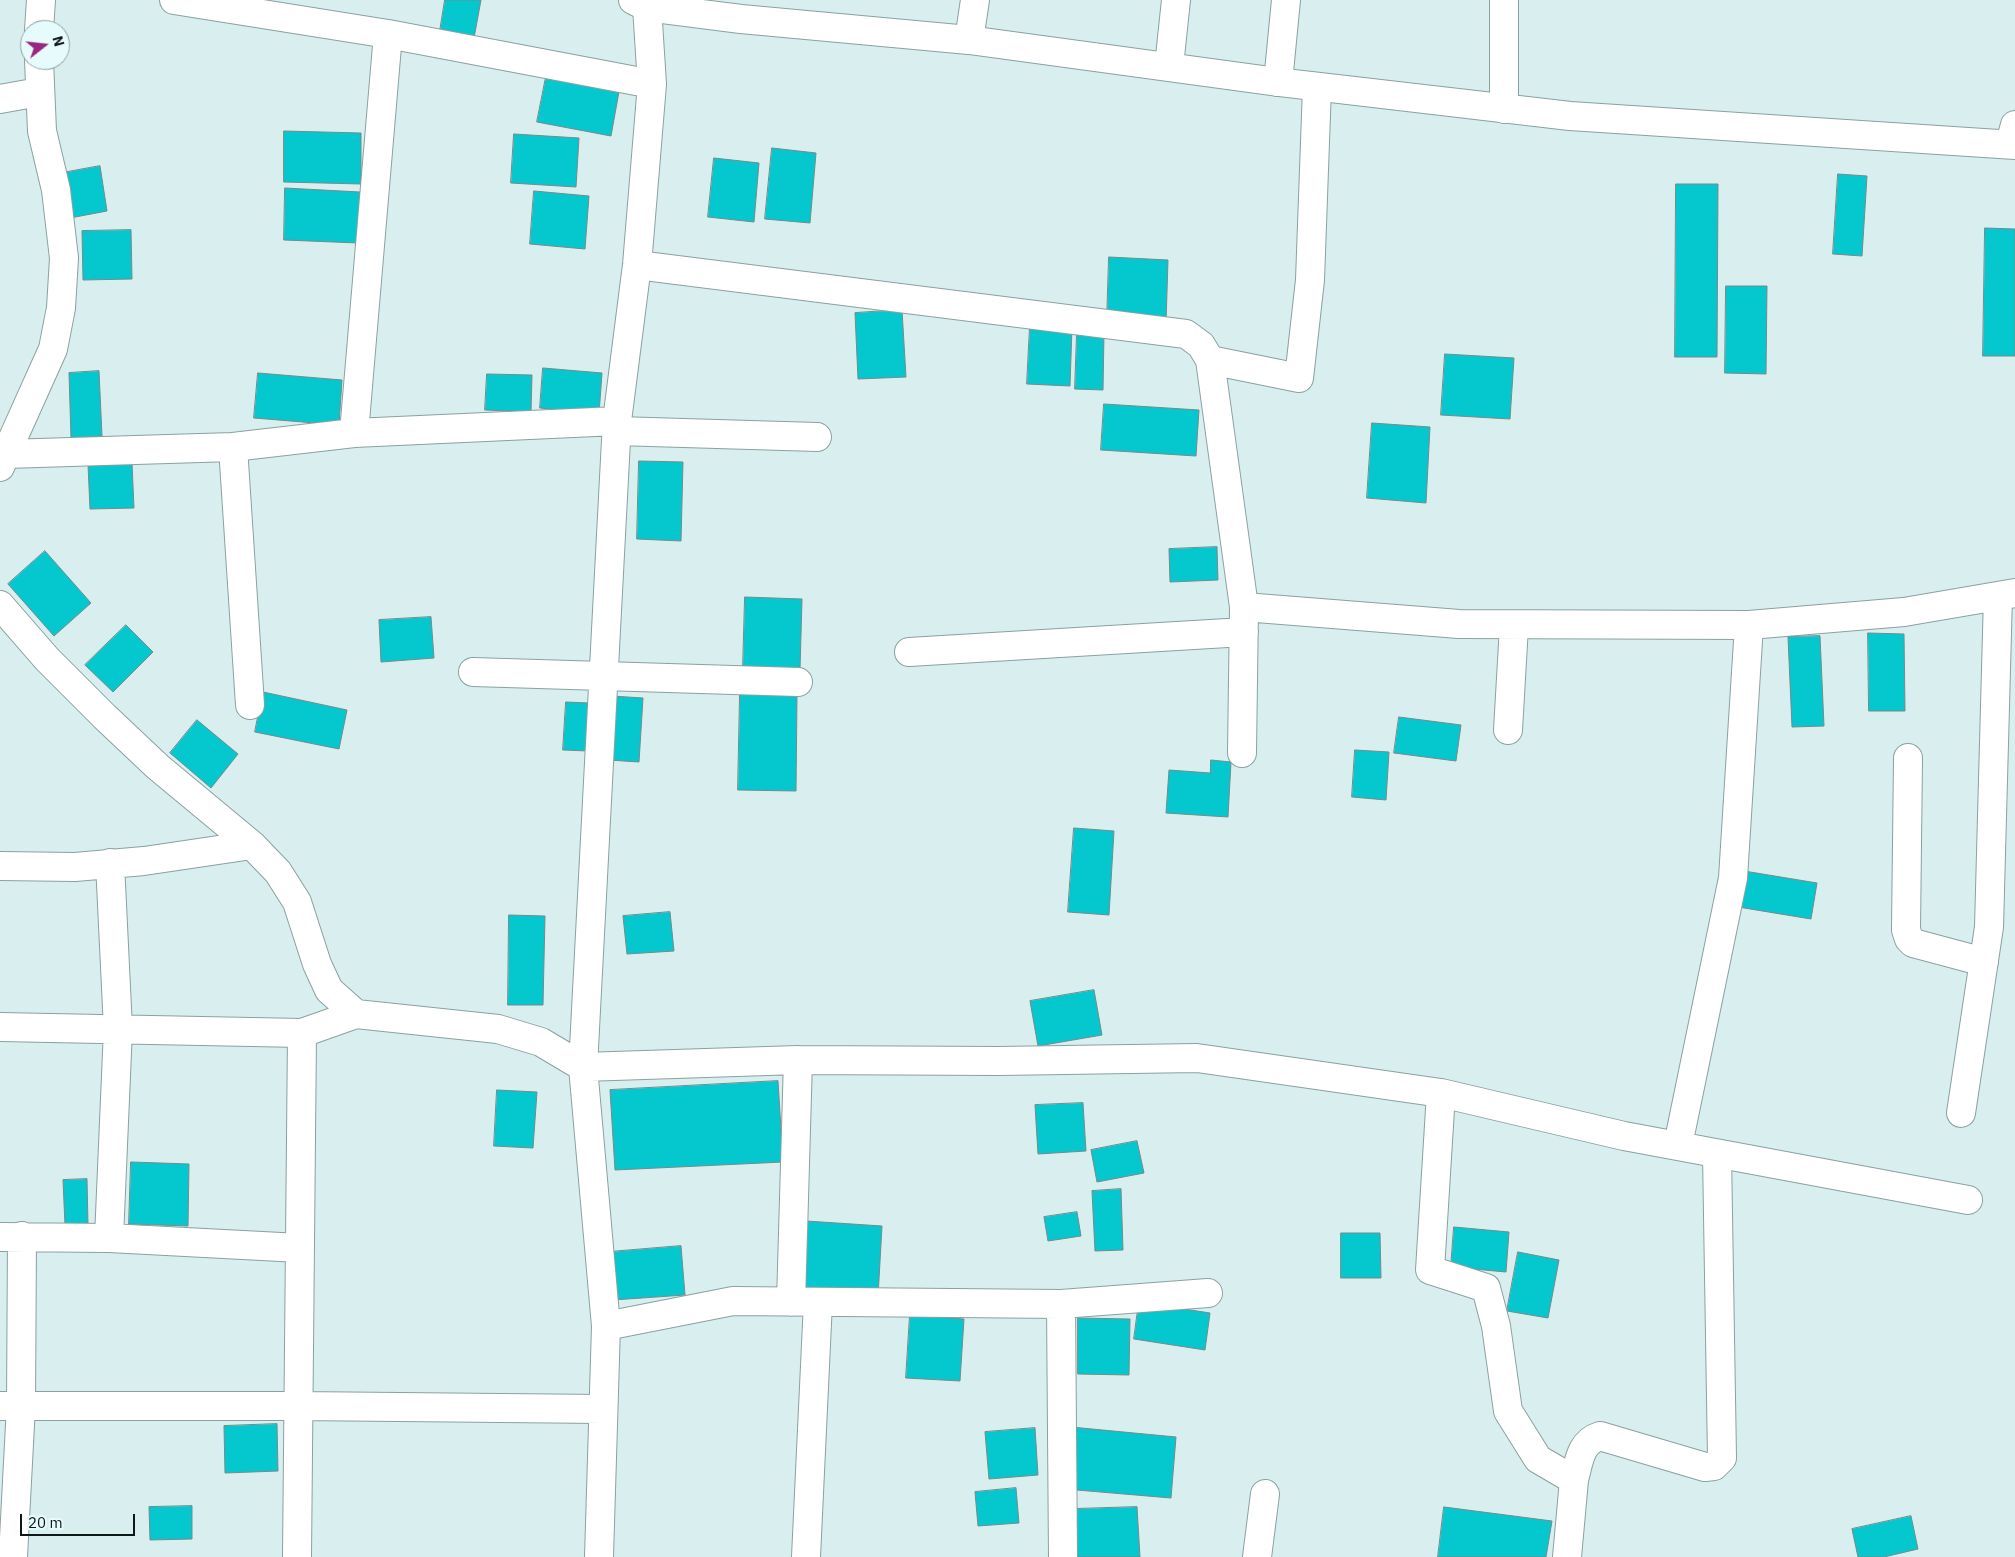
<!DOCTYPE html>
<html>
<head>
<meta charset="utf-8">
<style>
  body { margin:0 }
  #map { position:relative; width:2015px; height:1557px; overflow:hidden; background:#d9eeef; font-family:"IBM Plex Sans",sans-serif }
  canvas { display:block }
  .north { position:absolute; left:20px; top:20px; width:50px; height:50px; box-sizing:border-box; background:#e6fcfc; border:1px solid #90a0a0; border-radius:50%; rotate:74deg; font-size:14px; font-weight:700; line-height:20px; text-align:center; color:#0f1717 }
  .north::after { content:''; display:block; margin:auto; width:18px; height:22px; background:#982784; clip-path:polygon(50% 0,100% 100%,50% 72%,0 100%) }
  .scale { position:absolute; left:20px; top:1514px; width:115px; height:22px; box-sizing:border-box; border:2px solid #0f1717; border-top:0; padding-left:6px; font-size:15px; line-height:18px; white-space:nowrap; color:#0f1717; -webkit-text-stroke:4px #e6fcfc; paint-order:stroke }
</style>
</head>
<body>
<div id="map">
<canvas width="2015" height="1557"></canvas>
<div class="north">N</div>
<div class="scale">20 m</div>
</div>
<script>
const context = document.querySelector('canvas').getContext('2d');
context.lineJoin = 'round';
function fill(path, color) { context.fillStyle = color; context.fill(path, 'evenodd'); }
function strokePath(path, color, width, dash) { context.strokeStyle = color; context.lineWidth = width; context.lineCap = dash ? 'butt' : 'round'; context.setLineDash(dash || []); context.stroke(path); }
const building = new Path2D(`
  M445 0H481L474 38 440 31Z
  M547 72 620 86 611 136 537 122Z
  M284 131 361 133V184L284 182Z
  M514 134 579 138 576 187 511 183Z
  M772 148 816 153 810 223 765 219Z
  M714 158 759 163 754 222 708 217Z
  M100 166 107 211 70 218 62 173Z
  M1838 174 1867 176 1862 256 1833 254Z
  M1676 184H1718L1717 357H1675Z
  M285 188 360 192 358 243 284 240Z
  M534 191 589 196 585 249 530 244Z
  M1985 228 2015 229V356H1983Z
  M131 230 132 279 83 280 82 231Z
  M1109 257 1168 260 1166 323 1107 320Z
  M1726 286H1767L1766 374 1725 373Z
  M902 310 906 377 858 379 855 313Z
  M1030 326 1072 327 1070 386 1027 384Z
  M1077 333H1104L1103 390 1075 389Z
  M1445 354 1514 358 1510 419 1441 415Z
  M543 368 602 373 599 414 540 408Z
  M99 371 102 436 71 438 69 373Z
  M258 373 342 380 339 425 254 418Z
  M487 374 532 375 531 412 485 410Z
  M1104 404 1199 410 1196 456 1101 450Z
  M1372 423 1430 427 1426 503 1367 498Z
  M639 461 683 462 681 541 637 539Z
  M132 463 134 508 90 509 88 464Z
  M1217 547 1218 580 1170 582 1169 549Z
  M45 551 91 603 54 636 8 584Z
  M745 597 802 599 800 670 743 668Z
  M431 617 434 658 381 662 379 620Z
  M126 625 153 652 113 692 85 665Z
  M1868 633 1904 634 1905 711H1869Z
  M1820 636 1824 726 1792 727 1788 637Z
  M263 692 347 710 339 749 255 732Z
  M740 693 797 695 796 791 738 790Z
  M612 696 643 698 639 762 608 760Z
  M566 702 589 703 588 751 563 750Z
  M1399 717 1461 725 1456 761 1394 753Z
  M197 720 238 754 211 788 170 753Z
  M1355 750 1389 752 1386 800 1352 797Z
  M1211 760 1231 762 1228 817 1166 813 1169 770 1210 773Z
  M1074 828 1114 831 1109 915 1068 912Z
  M1738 870 1817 883 1811 919 1732 906Z
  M670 912 674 951 627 954 623 916Z
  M509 915 545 916 543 1005H508Z
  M1094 990 1102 1035 1038 1046 1030 1001Z
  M778 1081 783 1162 615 1170 610 1090Z
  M497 1090 537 1092 533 1148 494 1146Z
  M1083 1103 1086 1151 1038 1154 1035 1105Z
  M1137 1141 1144 1173 1097 1182 1091 1150Z
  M131 1162 189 1164 188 1226 129 1224Z
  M87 1179 88 1225H65L63 1180Z
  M1121 1189 1123 1250 1095 1251 1092 1191Z
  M1077 1212 1081 1236 1048 1241 1044 1217Z
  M806 1221 882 1226 878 1297 802 1291Z
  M1454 1227 1509 1232 1506 1272 1451 1267Z
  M1341 1233H1380L1381 1278H1341Z
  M681 1246 685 1295 613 1300 609 1252Z
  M1518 1252 1559 1260 1548 1318 1507 1311Z
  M1139 1302 1210 1313 1205 1350 1134 1339Z
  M910 1315 964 1319 960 1381 906 1378Z
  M1078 1318 1130 1319 1129 1375 1078 1374Z
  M277 1424 278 1471 225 1473 224 1426Z
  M1071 1427 1176 1437 1171 1498 1065 1489Z
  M1035 1428 1038 1475 989 1479 985 1432Z
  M1016 1488 1019 1523 978 1526 975 1492Z
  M192 1506V1539L150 1540 149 1507Z
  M1137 1507 1140 1557H1076L1074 1509Z
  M1444 1507 1552 1521 1546 1557H1438Z
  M1911 1516 1918 1549 1884 1557H1858L1852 1529Z`);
fill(building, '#05c8ce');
strokePath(building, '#76898a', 1);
const street = new Path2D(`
  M174 0 388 34 354 433
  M1504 0V109
  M647 7 652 84 637 265 617 421 583 1067 798 1060 998 1061 1197 1058 1441 1093 1624 1136 1968 1200
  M39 30 41 0
  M388 34 652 84
  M969 40 975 0
  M1169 66 1176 0
  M1278 82 1286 0
  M0 99 39 92
  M2010 143 2015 125
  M637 265 1186 334 1201 345 1210 360 1244 607 1242 753
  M1210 360 1299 378 1310 280 1317 87
  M617 431 817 437
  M233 447 354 433 617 421
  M6 454 233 447 250 705
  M0 467 53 349 61 308 64 258 56 190 42 131 39 60
  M0 605 47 659 105 717 158 767 252 845 278 872 297 902 317 964 329 990 356 1014 498 1029 541 1042 583 1067 606 1326 733 1301 1061 1304 1208 1293
  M1244 607 1459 624 1749 625 1904 612 2015 593
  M909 652 1244 632
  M473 672 798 682
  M1508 730 1514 626
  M1908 758 1906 930 1909 939 1913 943 1984 962
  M0 866 75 867 144 861 252 845
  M0 1027 302 1033 356 1014
  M1441 1093 1430 1270 1486 1288 1496 1326 1508 1411 1538 1459 1574 1480 1567 1557
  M1961 1113 1989 927 1998 596
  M1678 1145 1733 878 1749 625
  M0 1237 109 1238 300 1248
  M109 1238 118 1029 110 863
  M791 1302 798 1060
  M1061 1304 1063 1557
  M0 1406H298L603 1409
  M1574 1480C1579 1462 1580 1442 1600 1436L1705 1467 1714 1466 1722 1458 1717 1154
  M13 1557 21 1406 22 1236
  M297 1557 302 1033
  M599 1557 606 1326
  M806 1557 818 1302
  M1257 1557 1265 1494`);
const secondary = new Path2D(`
  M633 0 647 7 741 19 969 40 1278 82 1570 116 2015 145`);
strokePath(street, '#8ca0a0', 30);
strokePath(secondary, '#8ca0a0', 30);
strokePath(street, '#fff', 28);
strokePath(secondary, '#fff', 28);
</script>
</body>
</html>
